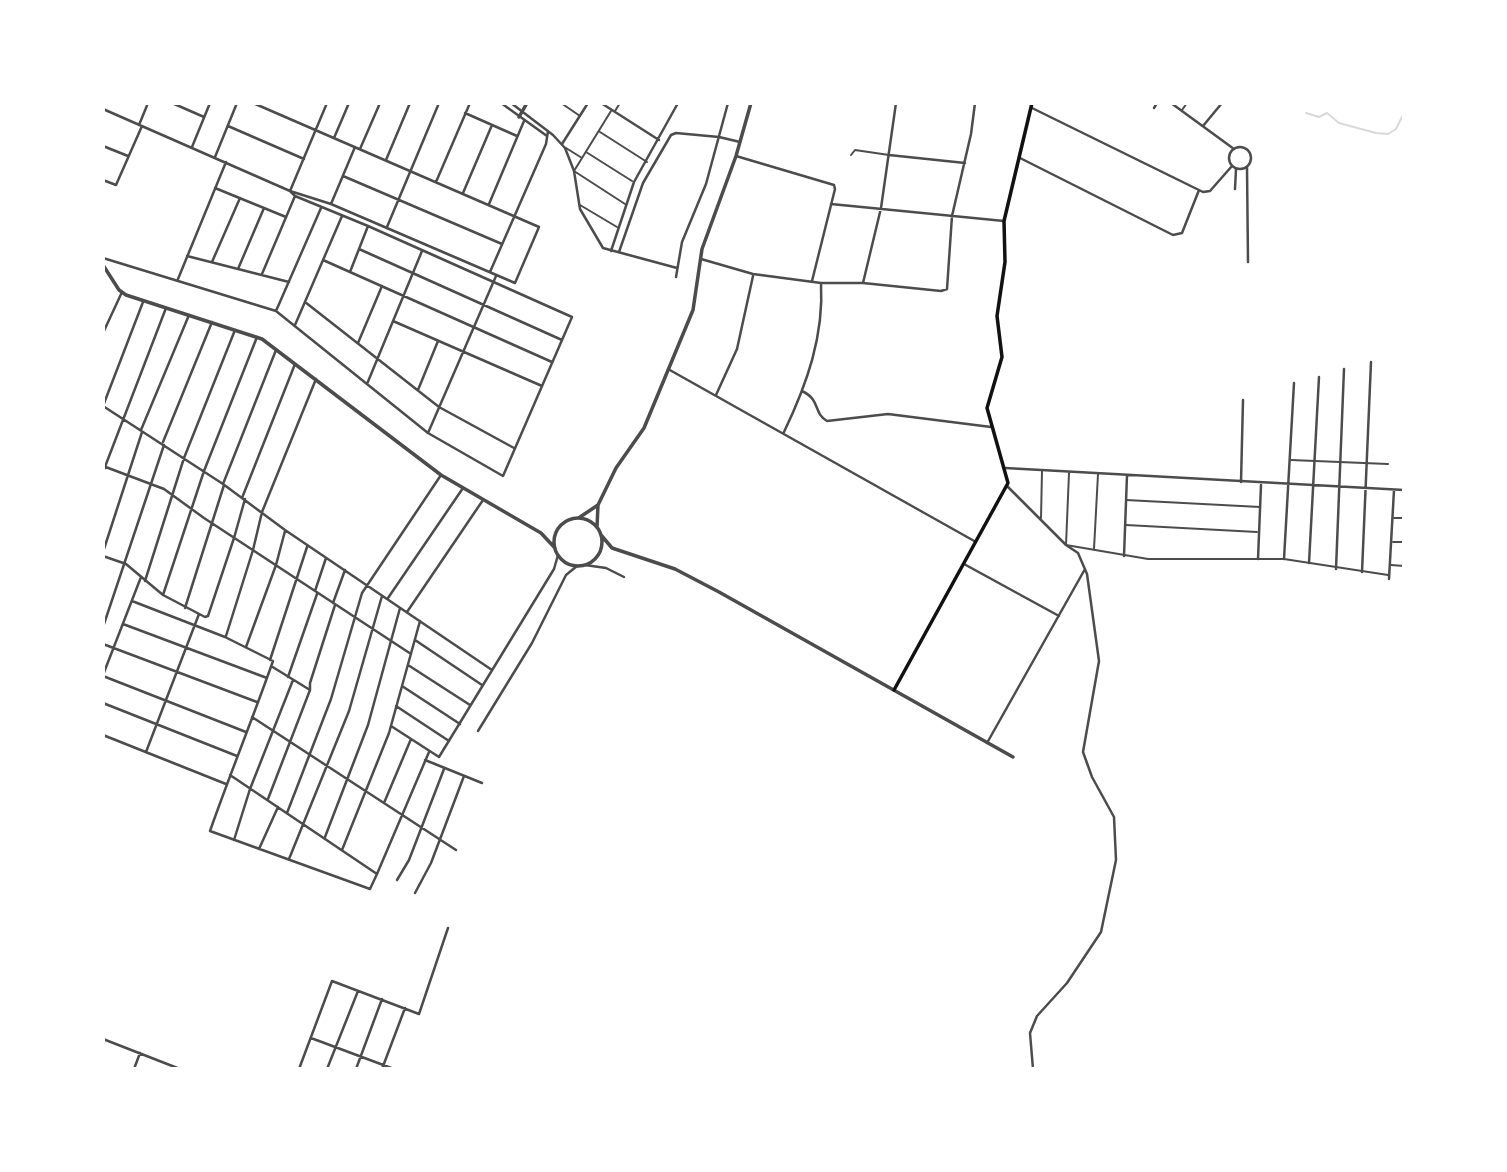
<!DOCTYPE html>
<html>
<head>
<meta charset="utf-8">
<style>
  body { margin:0 }
  #map { position:relative; width:1507px; height:1172px; overflow:hidden; background:#fff; font-family:"Golos Text",sans-serif }
  canvas { display:block }
  .frame { position:absolute; inset:0; border:105px solid #fff; pointer-events:none }
</style>
</head>
<body>
<div id="map">
<canvas width="1507" height="1172"></canvas>
<div class="frame"></div>
</div>
<script>
const context = document.querySelector('canvas').getContext('2d');
context.lineJoin = 'round';
function strokePath(path, color, width, dash) { context.strokeStyle = color; context.lineWidth = width; context.lineCap = dash ? 'butt' : 'round'; context.setLineDash(dash || []); context.stroke(path); }
strokePath(new Path2D(`
  M1306 113 1319 117 1327 113 1339 123 1376 133 1388 134 1396 129 1404 113`), '#d9d9d9', 2);
strokePath(new Path2D(`
  M561 103 580 116
  M1182 110 1187 103
  M611 111 574 171 625 204
  M615 111 620 103
  M600 132 647 162
  M566 148 582 158
  M586 152 632 181
  M851 155 855 150 889 155
  M580 205 617 227
  M1291 460 1388 464
  M1069 473 1066 545 1148 559H1284L1388 575
  M1126 500 1260 507
  M1041 518 1042 471
  M1394 518H1404
  M1126 525 1257 532
  M1393 542H1404
  M1094 549 1098 474
  M1391 565 1404 566`), '#4c4c4c', 2);
strokePath(new Path2D(`
  M172 103 204 117
  M501 103 547 136
  M511 103 553 135 565 148 574 171 580 209 603 248 677 268
  M601 103 659 140
  M1171 103 1234 149
  M1032 108 1203 192 1210 191 1232 166
  M1154 108 1157 103
  M103 109 290 191 331 204 515 283 539 227 253 103
  M465 113 517 136
  M139 125 148 103
  M228 126 304 159
  M1203 126 1222 103
  M334 138 349 103
  M562 144 588 103
  M103 146 128 156
  M1229 158a11 11 0 1 1 22 0a11 11 0 1 1-22 0Z
  M192 147 210 103
  M360 149 380 103
  M889 155 965 163
  M736 156 834 185 835 189 812 281
  M215 157 237 103
  M1020 158 1173 235 1182 233 1199 190
  M386 160 410 103
  M1247 167 1248 262
  M343 176 502 244
  M103 180 116 185 142 126
  M436 182 470 103
  M215 188 286 217
  M1235 189 1236 169
  M290 191 327 103
  M463 193 492 125
  M331 204 355 147
  M489 204 524 121
  M831 204 1004 221
  M387 227 439 103
  M359 249 562 340
  M611 251 634 182 678 103
  M619 252 643 183 671 135 676 133 719 137 740 142
  M187 256 289 282
  M103 258 276 311 428 433 503 476 572 317 368 226 295 196 290 191
  M701 259 753 274 821 283H863L941 291 947 289 952 216 971 134 975 103
  M323 260 552 362
  M212 262 240 198
  M238 269 264 208
  M350 272 368 226
  M490 272 546 144 548 131
  M262 274 295 196
  M676 277 682 242 706 184 728 103
  M178 279 226 162
  M863 283 881 208 896 103
  M305 302 439 407 514 448
  M276 311 321 208
  M393 321 542 386
  M295 325 342 216
  M103 333 122 292
  M358 343 382 286
  M668 369 976 542
  M367 384 422 251
  M418 390 438 341
  M802 391C821 400 813 413 827 421L888 414 991 427
  M716 395 737 349 753 276
  M103 406 223 484 285 530 492 670
  M103 406 143 302
  M141 430 189 315
  M784 432C807 384 824 336 821 283
  M428 433 496 276
  M163 442 212 322
  M103 466 164 489 204 518 411 654
  M1005 468 1404 490
  M103 472 166 308
  M1241 482 1243 400
  M223 484 276 350
  M1007 486 1066 545 1078 553 1087 574 1099 661 1083 752 1092 777 1114 817 1116 860 1101 932 1067 983 1037 1016 1030 1033 1033 1069
  M242 498 295 364
  M103 552 142 432
  M103 556 126 564 163 595 205 617 208 616 234 538 245 499
  M1124 556 1127 475
  M1258 559 1261 485
  M1284 559 1294 383
  M1309 563 1319 377
  M964 564 1059 616
  M585 565 606 568 624 577
  M1336 569 1344 369
  M1362 572 1371 362
  M1389 579 1394 490
  M145 581 184 458 235 330
  M315 591 326 558
  M163 595 204 471 257 337
  M388 598 463 488
  M132 601 225 637 273 661C253 718 230 774 210 831L370 889 377 874 230 775
  M333 603 345 570
  M185 608 224 485
  M407 612 483 500
  M123 624 267 678
  M103 627 164 445
  M226 636 253 550 262 512 316 379
  M415 640 482 685
  M103 644 257 702
  M246 647 276 565 285 531
  M270 660 307 547
  M408 665 470 705
  M271 666 310 690
  M103 675 141 577
  M103 676 246 732
  M288 677 317 594
  M402 686 460 724
  M103 703 237 756
  M396 706 449 741
  M252 717 456 850
  M391 726 439 757 554 569 558 555
  M478 731 532 643 566 575 577 566
  M103 735 226 784
  M987 743 1085 569
  M146 752 199 614
  M425 760 482 783
  M268 799 310 690V683L335 605
  M384 803 411 739
  M287 813 331 699 362 593 441 475
  M325 837 368 725 400 608
  M234 840 250 789 293 680
  M259 849 278 807
  M342 850 389 733 420 621
  M289 859 349 711 382 596
  M377 874 429 752
  M397 880 409 860 444 769
  M415 893 431 863 464 776
  M311 1038 394 1069
  M103 1039 180 1069
  M134 1069 140 1053
  M299 1069 332 981 419 1014 448 928
  M327 1069 358 991
  M356 1069 382 999
  M382 1069 405 1008`), '#4c4c4c', 2.5);
strokePath(new Path2D(`
  M519 117 527 103
  M103 265 119 290 126 295 262 339 441 475 541 533 555 548
  M580 517 598 505
  M554 542a24 24 0 1 1 48 0a24 24 0 1 1-48 0Z
  M597 527 598 505 616 468 644 428 693 310 702 249 736 156 751 103
  M601 535 612 548 675 569 719 592 1013 757`), '#4c4c4c', 3.5);
strokePath(new Path2D(`
  M894 690 1008 483 987 408 1002 357 997 316 1005 262 1004 221 1032 103`), '#111', 3.5);
</script>
</body>
</html>
